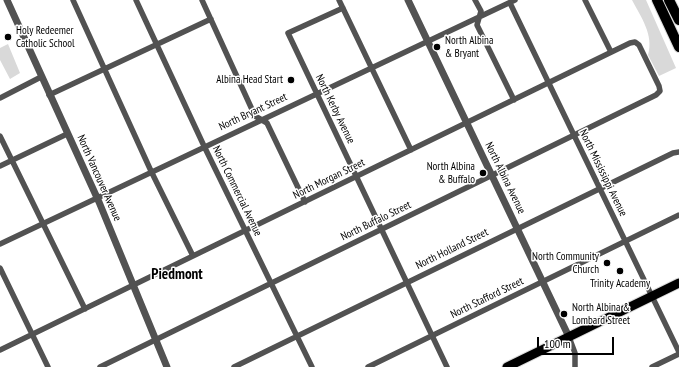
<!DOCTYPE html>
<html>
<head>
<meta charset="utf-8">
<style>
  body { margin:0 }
  #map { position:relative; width:679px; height:367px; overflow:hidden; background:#fff; font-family:"PT Sans Narrow",sans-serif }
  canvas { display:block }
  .scale { position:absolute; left:537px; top:337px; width:77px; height:18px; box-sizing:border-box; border:2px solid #000; border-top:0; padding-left:5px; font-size:12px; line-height:14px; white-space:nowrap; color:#000; -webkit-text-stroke:3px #fff; paint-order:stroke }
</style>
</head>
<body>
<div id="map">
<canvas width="679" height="367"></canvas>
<div class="scale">100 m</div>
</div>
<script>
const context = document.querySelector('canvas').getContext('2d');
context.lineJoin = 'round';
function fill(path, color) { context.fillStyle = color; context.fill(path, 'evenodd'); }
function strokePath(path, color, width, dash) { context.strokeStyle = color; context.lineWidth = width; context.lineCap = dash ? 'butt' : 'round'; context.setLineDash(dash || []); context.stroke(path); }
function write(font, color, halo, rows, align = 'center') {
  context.font = font + ' "PT Sans Narrow",sans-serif'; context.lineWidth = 3; context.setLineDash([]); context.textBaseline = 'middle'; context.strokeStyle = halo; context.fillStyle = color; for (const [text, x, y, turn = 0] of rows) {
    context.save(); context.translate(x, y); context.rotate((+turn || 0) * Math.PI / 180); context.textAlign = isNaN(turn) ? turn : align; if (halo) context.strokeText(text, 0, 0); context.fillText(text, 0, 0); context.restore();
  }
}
fill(new Path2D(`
  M632 0H646L676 68 659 76 648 55C654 35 641 17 632 0Z
  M8 44 20 73 10 79 0 60V48Z`), '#d9d9d9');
const primary = new Path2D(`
  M507 367 679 283`);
const motorway = new Path2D(`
  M657 0 679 47
  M669 0 679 20`);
strokePath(primary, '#dbdbdb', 11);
strokePath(motorway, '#dbdbdb', 12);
strokePath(new Path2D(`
  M73 0 151 171 193 256
  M136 0 204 146 312 367
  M202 0 255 116 267 123 305 202
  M339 0 411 150
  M475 0 481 11 477 25 514 100
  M585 0 611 52
  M510 3 679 352
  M343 8 288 33 447 367
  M49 95 211 19
  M0 98 41 77
  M0 136 85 309
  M0 166 67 134
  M0 244 515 0
  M0 268 48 367
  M569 337 575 353V367
  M0 350 630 43 635 42 639 45 659 86 660 91 656 95 100 367
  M234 367 673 153 679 152
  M368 367 679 215
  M652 367 679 354`), '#525252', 5.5);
strokePath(new Path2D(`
  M7 0 99 202 167 367
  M408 0 569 337`), '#525252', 7);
strokePath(primary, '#000', 9);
strokePath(motorway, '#000', 10);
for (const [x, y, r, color] of [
  [8,37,4,"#000"],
  [437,47,4,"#000"],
  [291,80,4,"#000"],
  [483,173,4,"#000"],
  [607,263,4,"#000"],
  [620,271,4,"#000"],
  [564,314,4,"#000"]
]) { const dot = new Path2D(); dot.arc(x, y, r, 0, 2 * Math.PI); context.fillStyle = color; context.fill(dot); strokePath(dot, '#fff', 1.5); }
write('11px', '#000', '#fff', [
  ["Holy Redeemer",16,31],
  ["Catholic School",16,44],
  ["North Albina",445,41],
  ["& Bryant",445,54],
  ["Albina Head Start",283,80,"right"],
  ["North Albina",475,167,"right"],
  ["& Buffalo",475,180,"right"],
  ["North Community",599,257,"right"],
  ["Church",599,270,"right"],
  ["Trinity Academy",620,284,"center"],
  ["North Albina &",572,308],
  ["Lombard Street",572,321]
], 'left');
write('11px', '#000', '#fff', [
  ["North Kerby Avenue",335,109,64],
  ["North Bryant Street",253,112,-25],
  ["North Mississippi Avenue",603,173,64],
  ["North Vancouver Avenue",99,178,66],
  ["North Albina Avenue",505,178,64],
  ["North Morgan Street",329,179,-26],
  ["North Commercial Avenue",237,191,64],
  ["North Buffalo Street",376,221,-26],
  ["North Holland Street",452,249,-26],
  ["North Stafford Street",487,298,-26]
]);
write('bold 15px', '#000', '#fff', [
  ["Piedmont",177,275]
]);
</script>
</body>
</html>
